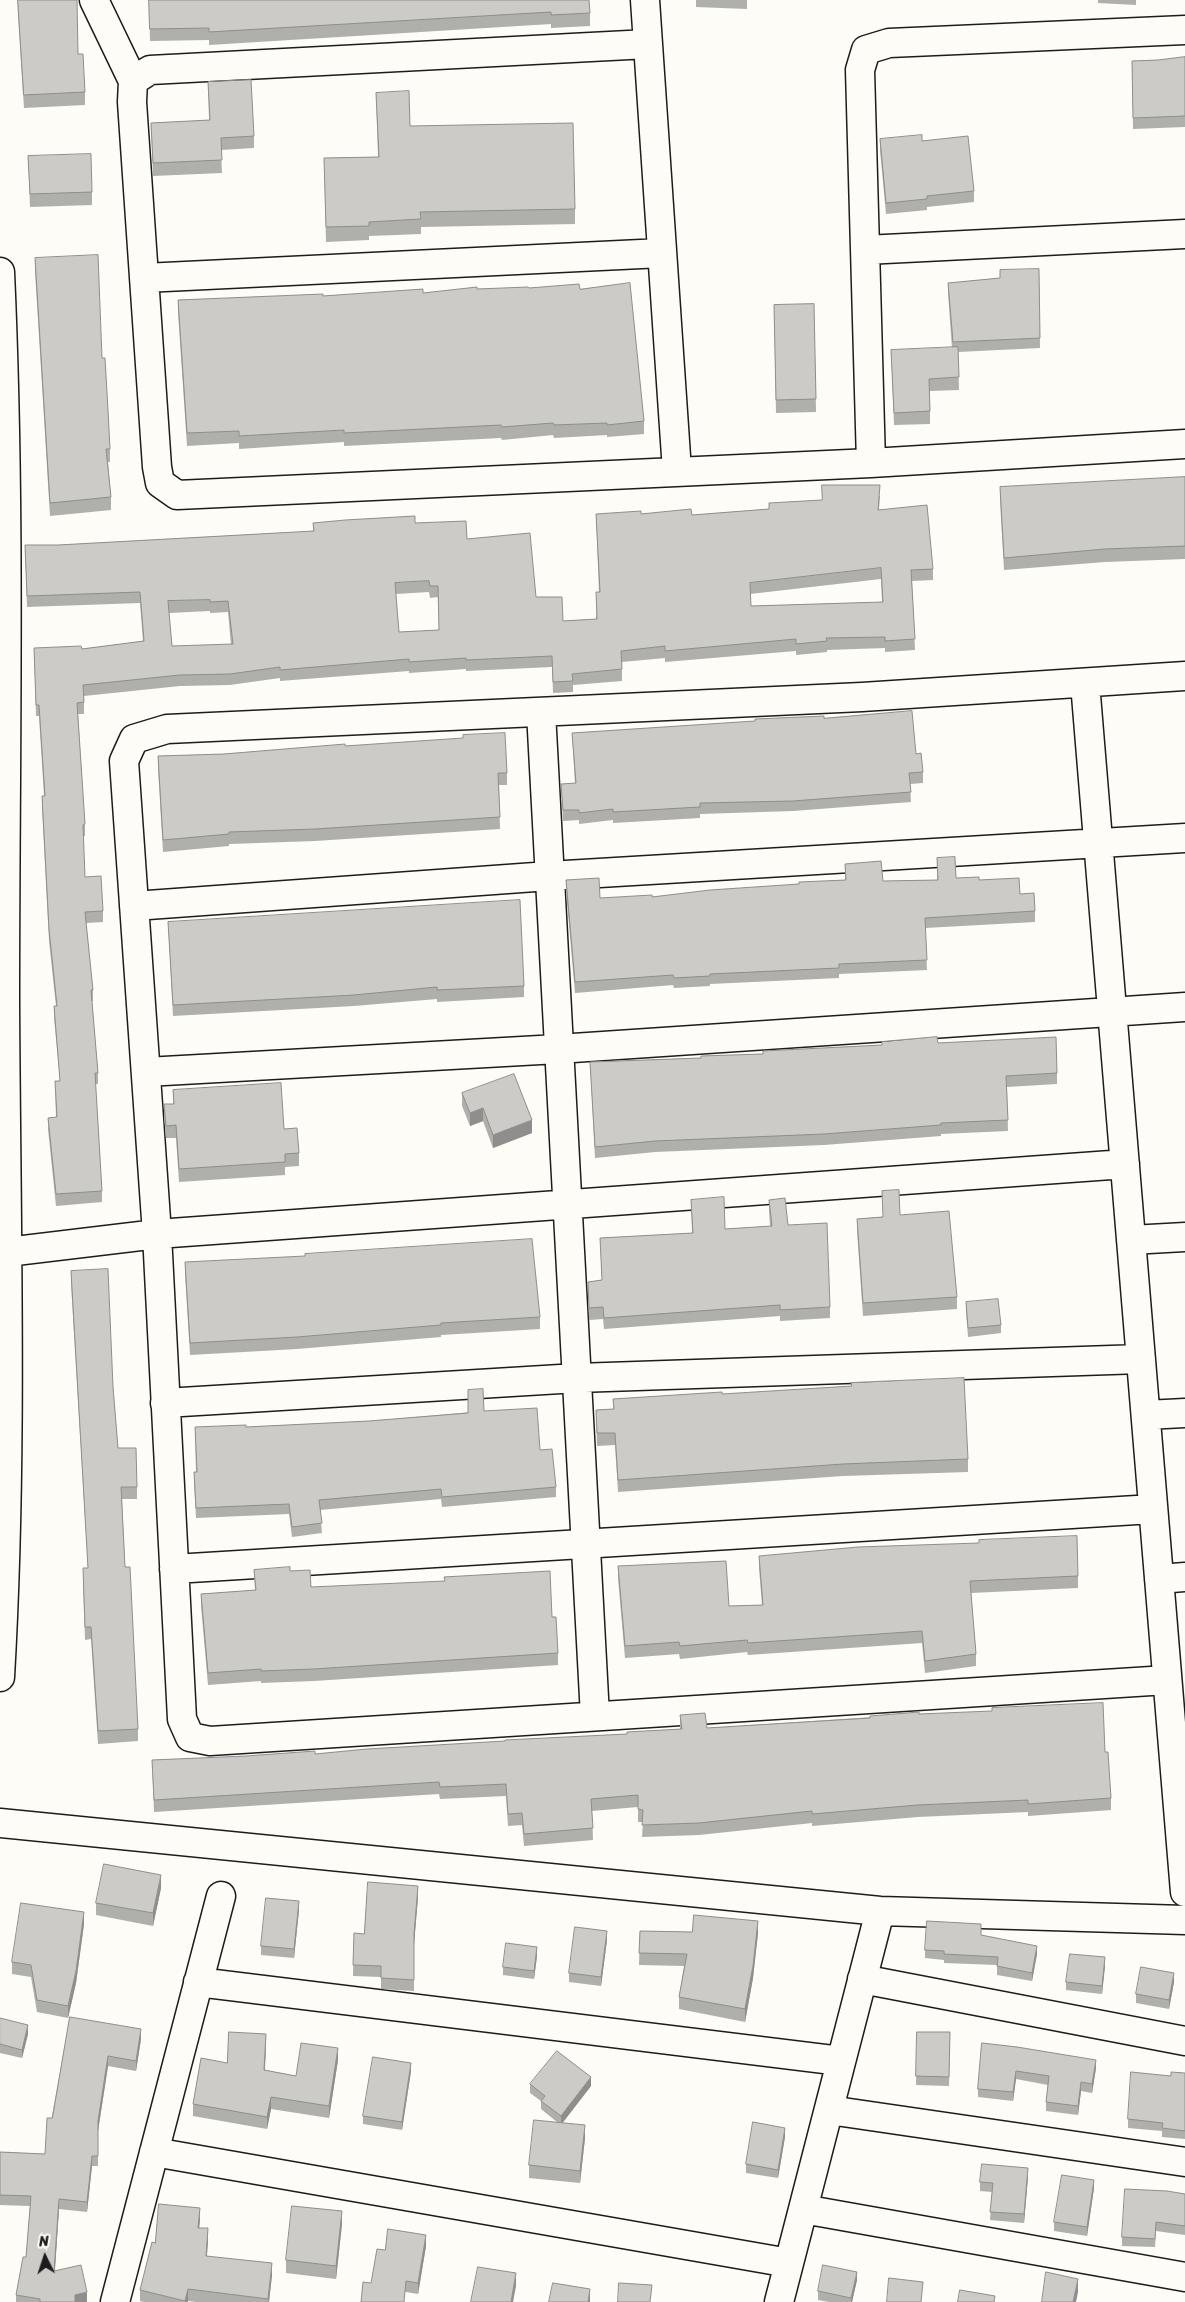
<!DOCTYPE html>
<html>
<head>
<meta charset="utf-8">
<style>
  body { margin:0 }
  #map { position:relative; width:1185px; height:2302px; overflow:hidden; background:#fdfcf7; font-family:Sriracha,sans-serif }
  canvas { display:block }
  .north { position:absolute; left:20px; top:2232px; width:50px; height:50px; -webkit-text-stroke:4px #fdfcf7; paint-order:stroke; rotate:356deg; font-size:14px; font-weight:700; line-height:20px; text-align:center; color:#1c1c1c }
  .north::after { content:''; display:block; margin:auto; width:18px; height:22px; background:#1c1c1c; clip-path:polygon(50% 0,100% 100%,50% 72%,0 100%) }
</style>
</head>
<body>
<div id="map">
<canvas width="1185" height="2302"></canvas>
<div class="north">N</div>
</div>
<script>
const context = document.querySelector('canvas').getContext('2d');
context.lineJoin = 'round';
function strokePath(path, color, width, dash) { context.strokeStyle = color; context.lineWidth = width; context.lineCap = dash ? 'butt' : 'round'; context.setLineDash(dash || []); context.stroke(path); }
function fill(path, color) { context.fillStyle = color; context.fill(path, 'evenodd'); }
const minor = new Path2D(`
  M94 0 133 81
  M645 0 677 471
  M648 44 150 70 133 81 132 102 157 467 160 483 177 495 871 463 1185 444
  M865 250 1185 234
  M0 272C11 514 5 756 5 999 6 1225 13 1452 0 1677
  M144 278 662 253
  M871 463 860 70 866 50 889 43 1185 30
  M1085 683 1185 1892
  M541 712 595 1716
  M134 906 549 876 1185 838
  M146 1072 558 1049 1185 1007
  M1131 1240 1185 1237
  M7 1252 157 1234 1125 1164
  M165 1403 577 1378 1141 1359
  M1146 1415 1185 1413
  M174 1569 1153 1509
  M1159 1579 1185 1577
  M1167 1680 210 1741 190 1737 182 1719 157 1234 124 761 134 739 167 729 862 697 1185 676
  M0 1823 880 1911 1185 1920
  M862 1979 1185 2041
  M198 1982 841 2061
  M829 2110 1185 2162
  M154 2152 789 2263
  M803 2209 1185 2277
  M115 2302 221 1896
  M779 2302 880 1911`);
strokePath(minor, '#1c1c1c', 31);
strokePath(minor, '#fdfcf7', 28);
fill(new Path2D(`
  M18 0 78 54 85 92V105L24 108 18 13Z
  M149 0 590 13V26L551 28V24L209 45V40L150 41Z
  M696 0H747V9L696 7Z
  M1098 0H1136V5L1098 3Z
  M1185 57V127L1133 129 1132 61 1158 60Z
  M208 82 254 136V148L221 150 222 173 153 176 151 123 209 120Z
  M376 93 410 126 575 209V224L421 227V234L369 236V240L326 242 324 158 378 157Z
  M880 139 922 141 974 191V202L927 207V210L886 214 880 150Z
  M28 156 92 192V205L30 207Z
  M35 258 102 358 110 449V462H108L111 497V510L50 516 35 271Z
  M1039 269 1040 348 958 352 959 390 930 391V424L894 425 891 350 952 348 948 293V283L1000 278Z
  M529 288 580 289 644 421V434L607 437V435L554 438 553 435 502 440 501 438 344 446V442L239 449V443L187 446 178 312V300L423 293 477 289Z
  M814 304 816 412 776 413 774 305Z
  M1185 477V559L1105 562 1004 570 1000 500V487Z
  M822 485 880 496 879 510 933 569V580L912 581 915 650 885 652V648L827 650V652L796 655V651L665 662V658L622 662V681L573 685V692L553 693 552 667 466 671V669L409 673V671L280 681V678L230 685 180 686 84 696V714H78L85 824V836H83L85 877 103 911V922L86 923 93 990V1001H92L98 1073V1084H95L102 1191V1202L56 1206 48 1129V1118H56L55 1081H60L54 1017V1006H56L49 941 42 807V796H44L39 716H36L34 648 82 649 143 641 140 603 27 607 25 545H58L313 531V523H415L467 539 536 597 563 621 596 619 599 592 596 514 692 515 769 509 822 500ZM881 579 882 602 751 606 750 594ZM429 592 430 598 438 597 439 630 399 632 396 594ZM210 611V613L228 612 231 645 172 646 169 613Z
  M824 718 916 754 923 772V783L910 784 911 802 793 811 700 814V818L613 823V820L579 824V820L563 821 561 784H575L572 733Z
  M345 746 507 773V785H499L500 829 315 841 229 844V846L163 852 158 768V756L224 754Z
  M937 858 956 878 979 880 1020 894 1035 911V922L925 928 927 970 839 974V978L710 984V986L674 988 673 985 575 993 566 891V880L600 898 652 897 845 880V864L883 881 937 880Z
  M168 922 524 986V997L437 1002V999L354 1006 173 1016Z
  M938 1043 1057 1073V1084L1007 1087 1008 1131 941 1134V1136L824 1145 655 1152 595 1158 590 1062 701 1058Z
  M173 1090 284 1129 299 1153V1166L285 1167V1175L179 1182 176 1138H166L164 1117V1104H173Z
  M462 1093 532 1133 493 1148 483 1121 470 1126 462 1106Z
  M691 1200 725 1229 770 1226 769 1211V1200L788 1225 830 1307V1318L780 1321V1316L604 1329 603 1319 589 1320 588 1282 602 1280 600 1238 692 1233Z
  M900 1215 957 1297V1309L863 1316 857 1231V1219Z
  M185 1262 540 1317V1329L441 1335V1337L297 1349 190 1355 185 1274Z
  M71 1271 113 1387 118 1448 137 1487V1499H122L125 1567 138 1729V1741L98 1744 91 1639 85 1640 83 1580 88 1568 71 1283Z
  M966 1302 1001 1325V1333L968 1337 966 1311Z
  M722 1394 968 1459V1472L843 1476 618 1492 615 1445 597 1446 596 1410 613 1409V1399Z
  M484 1411 540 1450 556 1487V1497L442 1507 441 1499 320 1510 322 1533 292 1537 289 1514 196 1518 194 1482V1472H196L195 1427H246L369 1421Z
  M759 1556 1078 1576V1588L971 1593 976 1654V1666L925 1673 922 1643 748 1655 747 1652 680 1659 679 1654 625 1658 618 1578V1566L729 1606 762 1605 759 1568Z
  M254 1570 290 1571 311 1587 552 1617 558 1653V1665L314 1681 261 1683V1681L208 1685 201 1606V1594L255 1590Z
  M919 1714 1105 1752 1111 1798V1810L1028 1816V1812L918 1817 812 1826V1823L699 1835 642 1837 643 1822H638V1807L592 1811 593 1840 524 1846 522 1825 508 1826 506 1796 440 1799 439 1794 154 1812 152 1760 315 1754 627 1734 680 1729V1715L707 1728Z
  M161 1888 153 1926 96 1915V1903Z
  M418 1897 414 1944V1991L381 1989V1977L353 1976 354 1933 364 1934Z
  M299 1910 294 1958 261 1955V1946Z
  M84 1924 76 1983 68 2018 37 2012 31 1977 12 1974V1962Z
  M640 1931 758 1933 753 1978 745 2022 679 2009V1997L684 1966 639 1965Z
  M981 1935 1037 1954 1032 1981 997 1975V1965L944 1963V1960L925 1958V1950Z
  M607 1940 601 1986 569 1982V1973Z
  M537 1956 534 1979 503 1975V1967Z
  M1105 1966 1102 1994 1066 1990V1982Z
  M1174 1982 1169 2009 1136 2003V1994Z
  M70 2017 141 2039 136 2071 108 2066 98 2131V2166H92L87 2212 59 2209 55 2271 87 2302H16V2295L26 2257 30 2206 0 2205V2152L45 2154Z
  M0 2018 28 2034 22 2058 0 2053Z
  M917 2032H950L949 2086 916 2085Z
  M982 2043 1096 2068 1092 2093 1081 2091 1078 2115 1046 2111V2102L1048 2085 1016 2079 1013 2101 978 2097V2089Z
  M266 2046 265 2070 296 2076 338 2060 329 2118 271 2109 267 2129 193 2116V2104L227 2063Z
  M411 2071 402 2130 363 2124V2116Z
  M1185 2073V2139L1162 2137V2131L1128 2128V2119L1171 2076Z
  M530 2084 591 2086 562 2123 585 2138 580 2183 529 2178V2165L557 2122 541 2109V2101L530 2093Z
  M785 2137 778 2178 746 2173V2164Z
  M1028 2177 1024 2223 990 2220 992 2192 980 2191V2182Z
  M1094 2188 1087 2236 1054 2231V2222Z
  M1185 2194V2235L1156 2231 1155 2247 1122 2246V2237Z
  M200 2220 199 2228 208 2240 207 2256 272 2275 269 2302H196L188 2301V2302H144L140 2301V2290L155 2243Z
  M342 2224 336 2279 286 2273V2260Z
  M426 2246 418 2294 406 2292 371 2283 385 2250Z
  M857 2280 852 2302H829L818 2300V2291Z`), '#afafac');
fill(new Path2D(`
  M483 1108V1121L470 1126V1113Z
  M532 1120V1133L493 1148V1135Z
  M161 1875V1888L153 1926V1913Z
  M418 1886V1897L414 1945V1934Z
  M299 1901V1910L294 1958V1949Z
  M84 1912V1924L76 1983 68 2018V2006Z
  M758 1921V1933L753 1978 745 2022V2009Z
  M607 1931V1940L601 1986V1977Z
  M1037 1946V1954L1032 1981V1973Z
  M537 1947V1956L534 1979V1971Z
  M1105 1957V1966L1102 1994V1986Z
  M1174 1973V1982L1169 2009V2000Z
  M28 2025V2034L22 2058V2050Z
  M141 2029V2039L136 2071V2061Z
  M266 2034V2046L264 2082V2070Z
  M338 2048V2060L329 2118V2106Z
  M108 2056V2066L98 2131V2166V2121Z
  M1096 2060V2068L1092 2093V2084Z
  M411 2063V2071L402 2130V2122Z
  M1016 2071V2079L1013 2101V2092Z
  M591 2077V2086L561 2125V2116Z
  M1081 2082V2091L1078 2115V2106Z
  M271 2097V2109L267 2129V2117Z
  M585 2125V2138L580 2183V2171Z
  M785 2128V2137L778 2178V2170Z
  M92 2156V2166L87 2212V2202Z
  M1028 2168V2177L1024 2223V2214Z
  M1094 2180V2188L1087 2236V2227Z
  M59 2199V2209L54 2282V2271Z
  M200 2208V2220L198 2239V2228Z
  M342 2211V2224L336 2279V2266Z
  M208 2228V2240L206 2267V2256Z
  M426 2235V2246L418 2294V2283Z
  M272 2263V2275L269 2302H268Z
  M857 2272V2280L852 2302H851V2298Z
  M516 2273V2286L513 2302H511Z
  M1078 2279V2292L1076 2302H1073Z
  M188 2289V2302H185Z
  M590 2289V2302H588Z
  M87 2292V2302H75V2295Z`), '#8f8e8c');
const building = new Path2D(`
  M18 0H77L78 54H83L85 92 24 95Z
  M149 0H589L590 13 551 15V12L209 32V28L150 29Z
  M1185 57V116L1133 118 1132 61 1158 60Z
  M251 80 254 136 221 138 222 160 153 163 151 123 210 120 208 82Z
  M409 91 410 126 573 123 575 209 420 212 421 219 369 222V226L326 227 324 158 379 157 376 93Z
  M922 135V141L968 136 974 191 927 196V199L886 203 880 139Z
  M91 154 92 192 30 194 28 156Z
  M98 255 102 358H105L108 410 110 449H106L111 497 50 503 35 258Z
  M1039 269 1040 338 953 342 948 283 1000 278V270Z
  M630 283 644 421 607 425V423L554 425 553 423 502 427 501 425 344 433V430L239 436V431L187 433 178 300 323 294V296L423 289V293L477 287V289L528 287 529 288 579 284 580 289Z
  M814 304 816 399 776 400 774 305Z
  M958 347 959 377 929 379 930 411 894 413 891 350Z
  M1185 477V546L1105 549 1004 558 1000 487Z
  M822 485H880L878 510 927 505 933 569 911 570 915 639 885 641V637L826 638 827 641 796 644V639L665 651V646L621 651 622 669 572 674 573 681 553 682 552 656 466 660V658L409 662V659L280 670V667L230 674 180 675 83 685 84 702 77 703 85 824 83 825 85 877 101 876 103 911 85 912 93 990H91L98 1073H95L102 1191 56 1194 48 1118 57 1117 55 1081H60L54 1006H57L49 929 42 796H45L39 705H36L34 648 81 646 82 649 144 641 140 592 27 596 25 545H58L314 531 313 523 345 520 415 516V523L466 521 467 539 530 533 536 597H562L563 621 597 619 596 592H600L596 514 641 511V514L691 509 692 515 769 509V503L822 500ZM881 568 883 602 751 606 750 583ZM429 581 430 586H438L439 630 399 632 395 583ZM210 600V602L228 601 233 644 172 646 168 601Z
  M912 711 916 754 921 753 923 772 909 773 911 792 793 801 700 803V807L613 812V809L579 813V810H563L561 784 576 783 572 733 755 721V719L824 716V718Z
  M505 733 507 773H498L500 817 315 829 229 832V834L163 840 158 756 224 754 345 744V746L463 738V735Z
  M955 857 956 878 979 877V880L1019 878 1020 894 1034 893 1035 911 925 918 927 960 839 964V968L710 974V976L674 978 673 975 575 982 566 880 599 878 600 898 652 895V897L710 890 799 884V882L846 880 845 864 881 861 883 881 938 880 937 858Z
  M520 900 524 986 437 990V987L354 995 173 1005 168 922Z
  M937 1037 938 1043 1056 1037 1057 1073 1006 1076 1008 1120 941 1123V1125L824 1134 655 1141 595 1147 590 1062 701 1058V1056L763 1054V1051L882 1045V1042Z
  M514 1074 532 1120 493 1135 483 1108 470 1113 462 1093Z
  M281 1083 284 1129 297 1128 299 1153 285 1154V1162L179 1169 176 1125 166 1126 164 1104H174L173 1090Z
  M899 1190 900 1215 949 1211 957 1297 863 1303 857 1219 883 1217 882 1191Z
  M724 1197 725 1229 772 1226 769 1200 785 1198 788 1225 827 1223 830 1307 780 1310V1305L604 1318 603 1307 589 1308 588 1282 602 1280 600 1238 693 1233 691 1200Z
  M532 1239 540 1317 441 1323V1325L297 1337 190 1343 185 1262 305 1256V1254Z
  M108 1269 113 1387 118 1448H136L137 1487H121L125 1567H130L138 1729 98 1731 91 1627H85L83 1568H88L71 1271Z
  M998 1299 1001 1325 968 1328 966 1302Z
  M964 1378 968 1459 843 1464 618 1480 615 1433H597L596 1410 614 1409 613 1399 722 1392V1394L852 1386 851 1383Z
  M483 1389 484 1411 537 1408 540 1450 552 1449 556 1487 442 1497 441 1489 319 1500 322 1523 292 1527 289 1504 196 1508 194 1472H197L195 1427 246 1425V1427L369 1421 468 1413V1390Z
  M1077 1536 1078 1576 970 1581 976 1654 925 1661 922 1631 748 1643 747 1640 680 1646 679 1642 625 1646 618 1566 726 1561 729 1606 763 1605 759 1556 858 1547 979 1543V1540Z
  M290 1567V1571L310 1570 311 1587 445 1581 444 1577 550 1571 552 1617H556L558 1653 314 1669 261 1671V1669L208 1673 201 1594 256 1590 254 1570Z
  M1103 1703 1105 1752H1108L1111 1798 1028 1804V1800L918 1805 812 1814V1811L699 1823 642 1825 643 1810 638 1809V1795L591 1799 593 1828 524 1834 522 1813 508 1814 506 1784 440 1787 439 1782 154 1800 152 1760 246 1756 315 1751V1754L367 1749 505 1741V1740L627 1734V1732L682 1729 680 1715 705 1713 707 1728 870 1718V1716L919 1712V1714L992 1711V1708Z
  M104 1864 161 1875 153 1913 96 1903Z
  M368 1882 418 1886 414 1934V1980L381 1978V1966L353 1965 354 1933 364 1934Z
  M266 1898 299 1901 294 1949 261 1946Z
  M21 1903 84 1912 76 1971 68 2006 37 2000 31 1965 12 1962Z
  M694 1915 758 1921 753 1966 745 2009 679 1997 687 1954 639 1953 640 1931 692 1932Z
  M927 1921 981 1924V1935L1037 1946 1032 1973 997 1966 998 1957 944 1954V1951L925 1950Z
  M575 1927 607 1931 601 1977 569 1973Z
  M506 1943 537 1947 534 1971 503 1967Z
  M1070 1954 1105 1957 1102 1986 1066 1982Z
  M1141 1967 1174 1973 1169 2000 1136 1994Z
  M70 2017 141 2029 136 2061 108 2056 98 2121V2156H92L87 2202 59 2199 54 2271 81 2265 87 2292 75 2295V2302H40V2299L16 2295 23 2257H26L31 2196 0 2195V2152L45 2154 47 2118H52Z
  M0 2018 28 2025 22 2050 0 2044Z
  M229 2032 266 2034 264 2070 296 2076 301 2043 338 2048 329 2106 271 2097 267 2117 193 2104 201 2058 227 2063Z
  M917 2032H950L949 2077 916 2076Z
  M982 2043 1017 2047 1096 2060 1092 2084 1081 2082 1078 2106 1046 2102 1049 2076 1016 2071 1013 2092 978 2089Z
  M557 2051 591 2077 561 2116 541 2101 545 2096 530 2084Z
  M373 2057 411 2063 402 2122 363 2116Z
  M1131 2072 1171 2076V2072L1185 2073V2131L1162 2128 1163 2123 1128 2119Z
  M534 2120 585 2125 580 2171 529 2165Z
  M753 2122 785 2128 778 2170 746 2164Z
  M982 2164 1028 2168 1024 2214 990 2212 993 2183 980 2182Z
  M1062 2175 1094 2180 1087 2227 1054 2222Z
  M1125 2189 1167 2191 1185 2194V2226L1156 2222 1155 2239 1122 2237Z
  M159 2204 200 2208 198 2228H208L206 2256 272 2263 268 2299 188 2289 185 2301 140 2290 152 2242 155 2243Z
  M292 2206 342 2211 336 2266 286 2260Z
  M388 2229 426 2235 418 2283 406 2281 404 2302H361L363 2282 371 2283 377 2249 385 2250Z
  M823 2265 857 2272 851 2298 818 2291Z
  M478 2267 516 2273 511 2302H471Z
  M1046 2272 1078 2279 1073 2302H1042Z
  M889 2278 923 2282 921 2302H887Z
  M553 2283 590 2289 588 2302H549Z
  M619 2283 652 2285 650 2302H618Z
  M960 2290 995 2296 994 2302H958Z`);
fill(building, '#cccbc8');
strokePath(building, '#8f8e8c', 1);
</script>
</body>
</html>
